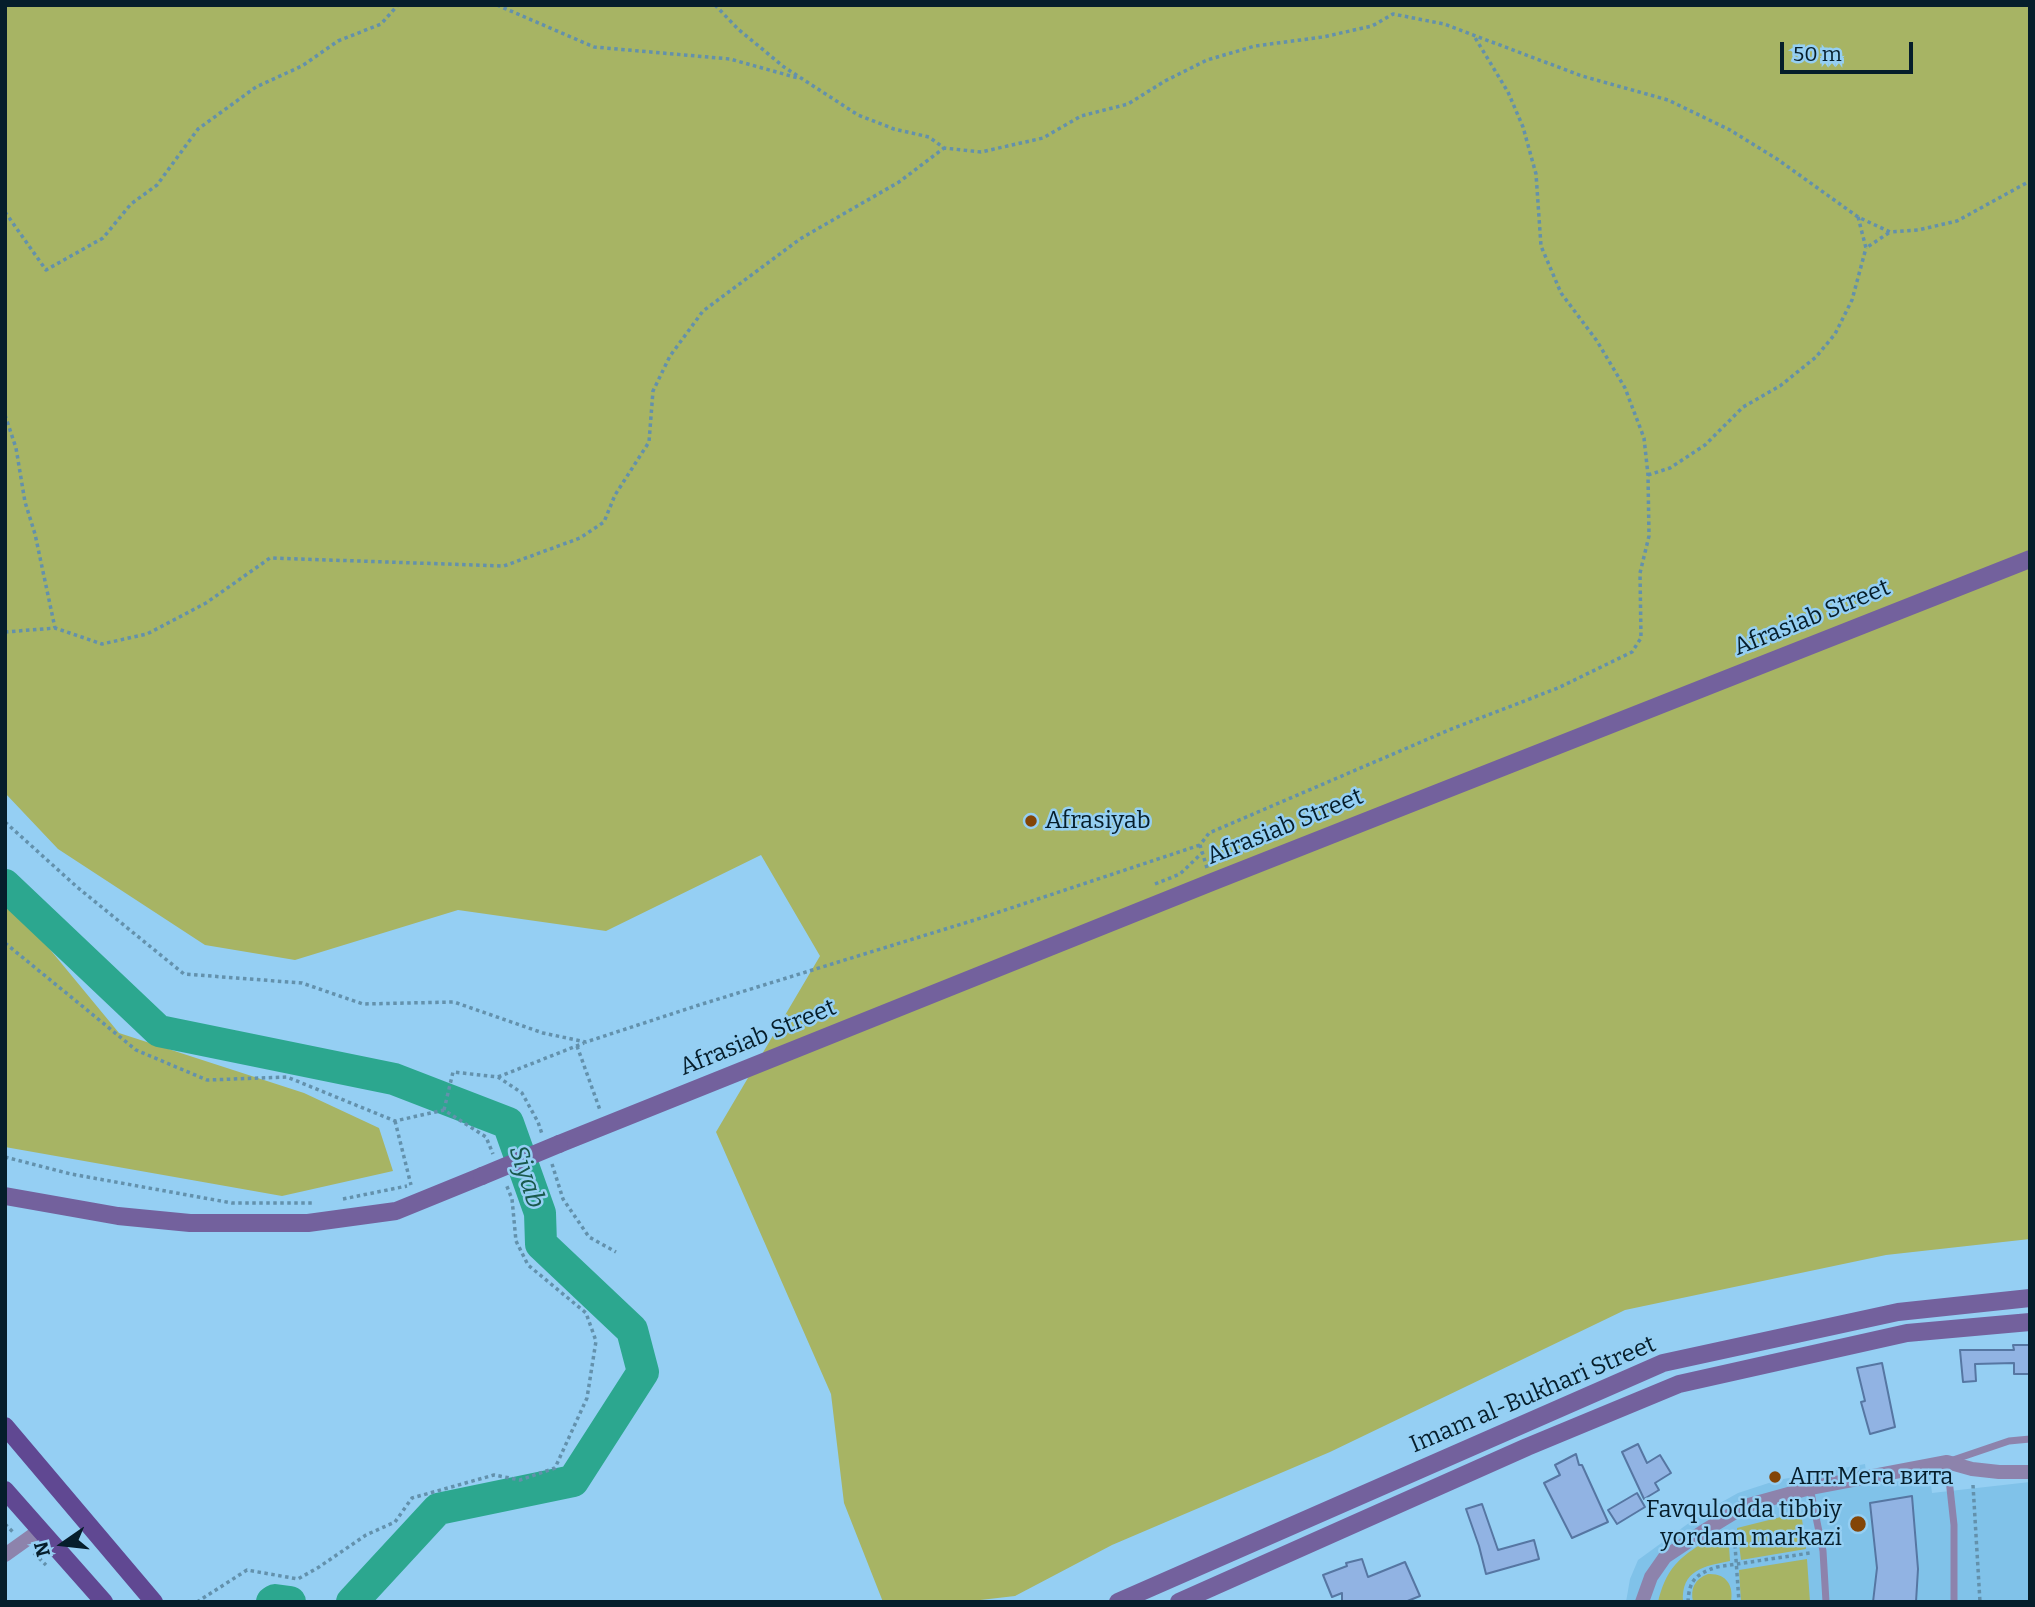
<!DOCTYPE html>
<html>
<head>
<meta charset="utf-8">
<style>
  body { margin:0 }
  #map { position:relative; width:2035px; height:1607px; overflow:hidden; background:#95cff3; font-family:Bitter,serif }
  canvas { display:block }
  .frame { position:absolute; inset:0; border:7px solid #061e2b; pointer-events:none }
  .north { position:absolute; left:28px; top:1509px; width:70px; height:70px; -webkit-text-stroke:5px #95cff3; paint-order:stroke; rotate:256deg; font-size:19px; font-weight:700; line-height:28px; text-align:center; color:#061e2b }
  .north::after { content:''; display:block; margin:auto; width:24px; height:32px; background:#061e2b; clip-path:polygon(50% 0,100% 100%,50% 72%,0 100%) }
  .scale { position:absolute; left:1780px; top:42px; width:133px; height:32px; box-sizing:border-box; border:4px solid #061e2b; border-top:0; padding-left:9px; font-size:21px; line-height:24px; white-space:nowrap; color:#061e2b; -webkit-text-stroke:5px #95cff3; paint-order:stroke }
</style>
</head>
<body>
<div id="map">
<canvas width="2035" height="1607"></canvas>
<div class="frame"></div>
<div class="north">N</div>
<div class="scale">50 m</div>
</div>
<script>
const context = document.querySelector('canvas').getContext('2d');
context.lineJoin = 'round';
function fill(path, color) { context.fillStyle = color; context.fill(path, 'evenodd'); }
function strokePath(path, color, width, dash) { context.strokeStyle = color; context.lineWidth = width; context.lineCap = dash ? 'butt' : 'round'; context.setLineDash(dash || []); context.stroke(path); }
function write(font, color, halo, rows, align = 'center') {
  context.font = font + ' Bitter,serif'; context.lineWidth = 5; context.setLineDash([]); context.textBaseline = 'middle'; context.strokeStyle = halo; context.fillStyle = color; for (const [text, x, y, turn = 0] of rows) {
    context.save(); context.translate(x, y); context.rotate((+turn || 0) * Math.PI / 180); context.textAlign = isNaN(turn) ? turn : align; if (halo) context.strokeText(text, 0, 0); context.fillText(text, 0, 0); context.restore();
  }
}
fill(new Path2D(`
  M1865 1464 1868 1486 1930 1476 1932 1493 2030 1482V1602H1626L1630 1579 1638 1560 1704 1512 1738 1493 1778 1480Z`), '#80c2e9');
fill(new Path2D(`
  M5 5H2030V1239L1886 1255 1625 1310 1330 1452 1112 1545 1015 1596 963 1602H883L844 1503 831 1394 716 1132 820 956 761 855 606 931 458 910 295 960 205 945 58 849 5 793Z
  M5 895 119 1033 304 1093 379 1128 393 1171 282 1196 5 1147Z
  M1801 1512 1806 1549 1741 1560 1737 1528Z
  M1728 1531 1730 1561C1704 1566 1681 1570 1683 1602H1658C1661 1589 1666 1575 1675 1565 1687 1551 1710 1538 1728 1531Z
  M1807 1559 1810 1602H1741L1739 1570Z
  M1708 1574C1726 1573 1734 1585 1731 1602H1693C1690 1588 1695 1579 1708 1574Z`), '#a7b464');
strokePath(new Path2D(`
  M5 885 159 1031 394 1079 508 1123 540 1213 541 1244 632 1330 643 1372 573 1481 438 1509 352 1602
  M272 1602 275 1600 290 1602`), '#2ca78f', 32);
const building = new Path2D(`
  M2013 1345H2030V1374H2014V1363L1975 1364 1976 1381 1963 1382 1960 1350H2014Z
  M1882 1363 1895 1427 1870 1434 1861 1402 1865 1401 1857 1368Z
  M1638 1444 1647 1463 1660 1455 1671 1473 1655 1483 1659 1490 1644 1499 1622 1452Z
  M1576 1454 1579 1465H1582L1608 1522 1572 1538 1544 1483 1560 1475 1555 1465Z
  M1637 1493 1645 1507 1617 1524 1608 1510Z
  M1912 1496 1918 1569 1916 1602H1873L1877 1568 1870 1503Z
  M1482 1504 1498 1550 1534 1540 1539 1559 1486 1574 1479 1546 1466 1509Z
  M1362 1559 1368 1577 1405 1562 1420 1596 1405 1602H1342V1593L1332 1597 1323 1575 1347 1566 1346 1563Z`);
fill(building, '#91b3e3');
strokePath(building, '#5676a2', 2);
strokePath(new Path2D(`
  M497 5 594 47 730 59 798 78
  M715 5 738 29 784 67 858 115 894 129 929 137 944 148 981 152 1043 138 1081 116 1128 104 1165 81 1207 60 1255 46 1323 37 1372 26 1393 14 1444 24 1582 76 1668 100 1730 130 1777 159 1858 217 1890 232 1918 230 1957 221 2030 181
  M5 212 46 270 103 238 131 204 157 185 198 129 256 87 302 66 338 41 381 24 398 5
  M1858 217 1866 248 1890 232
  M5 415 16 448 25 502 35 534 55 628
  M1648 475 1670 468 1705 445 1743 407 1780 386 1816 357 1835 334 1852 300 1866 248
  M5 632 55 628 102 644 147 634 206 603 270 558 504 566 580 538 604 522 615 495 649 442 653 391 670 356 703 311 800 239 899 182 944 148
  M5 822 77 887 184 974 302 983 363 1004 454 1002 543 1033 586 1042 699 1005 981 918 1200 845
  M1207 868 1200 845 1209 833 1449 730 1558 688 1632 652 1641 638 1640 573 1649 536 1648 475 1644 438 1625 388 1597 341 1561 293 1541 246 1536 174 1523 127 1508 92 1474 36
  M1155 884 1180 874 1202 853
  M5 943 136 1050 207 1080 287 1077 395 1121 444 1110 486 1137 493 1154
  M577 1046 600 1110
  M498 1077 584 1043
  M444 1110 453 1072 498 1077 522 1093 538 1122 542 1134
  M395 1121 411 1185
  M5 1157 71 1174 232 1203H315
  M552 1164 563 1199 589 1237 616 1252
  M343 1199 407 1186
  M1973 1485 1980 1602
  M5 1524 14 1533
  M1734 1531 1739 1602
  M34 1553 46 1565
  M197 1602 247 1570 298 1579 319 1567 366 1535 395 1522 412 1498 494 1475 520 1480 555 1468 587 1398 596 1341 586 1313 528 1265 516 1241 512 1199 506 1184
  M1688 1602C1689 1580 1696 1574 1717 1567L1810 1553`), '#6391ac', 3.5, [3.5, 3.5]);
strokePath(new Path2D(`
  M1953 1460 2009 1441 2030 1439
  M1948 1470 1954 1525V1602
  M1810 1488 1823 1551 1826 1602`), '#8d83ac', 7);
strokePath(new Path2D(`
  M5 1555 40 1530
  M1642 1602 1651 1577 1665 1557 1704 1531 1745 1506 1810 1488 1947 1462 1972 1469 1999 1472H2030`), '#8d83ac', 14);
strokePath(new Path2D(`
  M559 1144 1212 882 2030 559
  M5 1196 118 1216 190 1223H308L396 1211 482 1176
  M1118 1602 1663 1363 1898 1312 2030 1298
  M1179 1602 1527 1447 1679 1384 1907 1333 2030 1322`), '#73619d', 18);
strokePath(new Path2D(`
  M5 1426 154 1602
  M5 1490 104 1602`), '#604892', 18);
strokePath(new Path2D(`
  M482 1176 559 1144`), '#73619d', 18);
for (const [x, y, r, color] of [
  [1031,821,7,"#834507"],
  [1775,1477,7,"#834507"],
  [1858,1524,9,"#834507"]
]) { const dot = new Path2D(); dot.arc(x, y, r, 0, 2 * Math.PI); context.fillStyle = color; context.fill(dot); strokePath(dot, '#95cff3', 2.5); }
write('24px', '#061e2b', '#95cff3', [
  ["Afrasiab Street",1812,618,-22],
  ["Afrasiab Street",1285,827,-22],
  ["Afrasiab Street",758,1038,-22],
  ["Imam al-Bukhari Street",1533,1395,-23]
]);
write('24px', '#061e2b', '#95cff3', [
  ["Afrasiyab",1045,821],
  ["Апт.Мега вита",1789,1477],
  ["Favqulodda tibbiy",1842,1510,"right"],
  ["yordam markazi",1842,1538,"right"]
], 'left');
write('italic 26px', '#19594c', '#95cff3', [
  ["Siyab",526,1177,72]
]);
</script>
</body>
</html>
